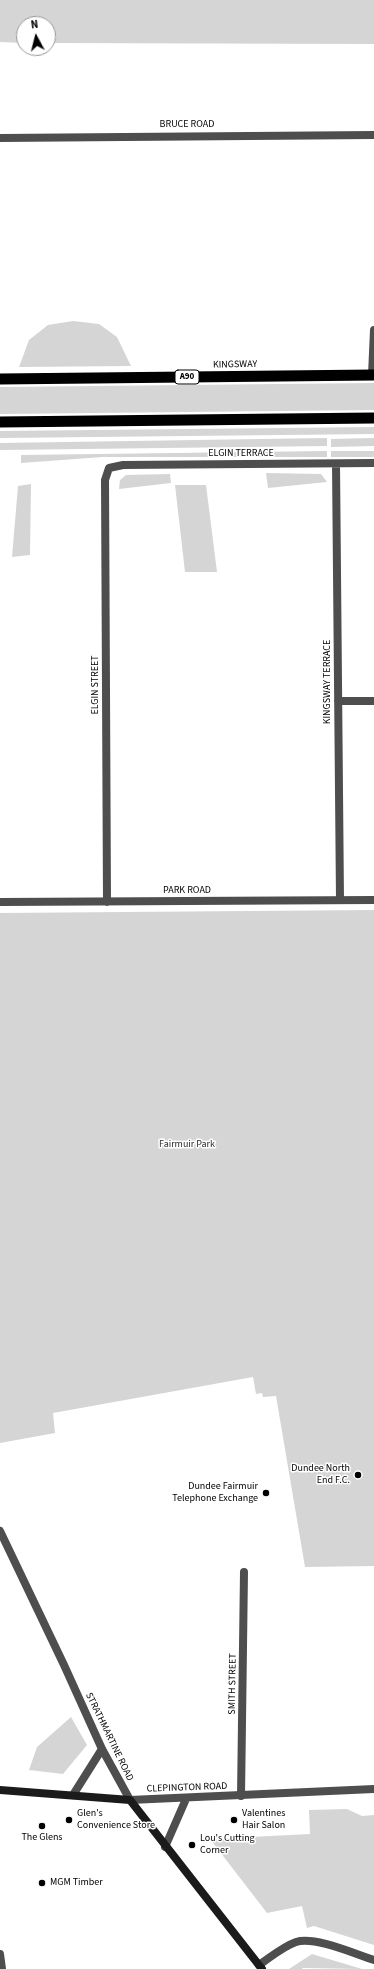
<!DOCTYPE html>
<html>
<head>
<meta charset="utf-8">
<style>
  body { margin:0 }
  #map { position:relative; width:374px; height:1969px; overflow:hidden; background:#fff; font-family:"Source Sans 3",sans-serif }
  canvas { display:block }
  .north { position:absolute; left:16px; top:16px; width:40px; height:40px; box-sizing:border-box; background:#fff; border:1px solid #999; border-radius:50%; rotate:353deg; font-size:11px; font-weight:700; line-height:16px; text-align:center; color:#000 }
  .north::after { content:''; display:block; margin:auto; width:14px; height:18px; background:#000; clip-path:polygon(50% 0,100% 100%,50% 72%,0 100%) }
</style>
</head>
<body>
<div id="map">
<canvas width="374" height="1969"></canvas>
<div class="north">N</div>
</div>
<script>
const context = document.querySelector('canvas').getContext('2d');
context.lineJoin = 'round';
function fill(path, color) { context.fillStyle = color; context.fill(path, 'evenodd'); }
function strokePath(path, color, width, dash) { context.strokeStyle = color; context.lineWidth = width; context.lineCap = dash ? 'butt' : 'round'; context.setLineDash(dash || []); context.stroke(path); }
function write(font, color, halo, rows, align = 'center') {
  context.font = font + ' "Source Sans 3",sans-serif'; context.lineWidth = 3; context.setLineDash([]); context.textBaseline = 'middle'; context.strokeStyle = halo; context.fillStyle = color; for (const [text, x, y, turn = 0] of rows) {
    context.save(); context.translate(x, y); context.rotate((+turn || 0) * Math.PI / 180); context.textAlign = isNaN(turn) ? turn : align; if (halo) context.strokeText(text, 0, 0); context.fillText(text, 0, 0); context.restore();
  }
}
fill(new Path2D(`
  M0 0H374V44L48 43V24H24V43L0 42Z
  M73 321 99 324 117 337 131 366 19 367 29 340 48 325Z
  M374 383V410L0 414V387Z
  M374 427V434L0 438V431Z
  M327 438V446L0 450V443Z
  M374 438V446L331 447V439Z
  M327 451V457H103L21 463V455Z
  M331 451H374V457H331Z
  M266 473 321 474 327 482 268 488Z
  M170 474 171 483 119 489 120 480 126 475Z
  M31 484 30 555 12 557 18 486Z
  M175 485H206L217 572H185Z
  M374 910V1566L305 1567 276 1396 263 1397 262 1393 256 1394 253 1377 53 1413 55 1433 0 1443V913Z
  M71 1717 87 1745 63 1774 29 1770 37 1747Z
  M347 1809 362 1816 374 1815V1945L314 1926 307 1928 302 1906 267 1913 210 1839 310 1834 309 1810Z
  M312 1954 362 1969 303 1968 302 1969H289Z`), '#d5d5d5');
strokePath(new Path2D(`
  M0 138 374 135
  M372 375 374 330
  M336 464 340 900
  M338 701H374
  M0 902 374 900
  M107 902 105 480 109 468 123 465 374 463
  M241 1796 244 1572
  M259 1965C271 1957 282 1947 296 1942 315 1936 355 1954 374 1960`), '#4e4e4e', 8);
strokePath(new Path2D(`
  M0 1531 64 1665 102 1749 130 1800 374 1789
  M73 1795 102 1749
  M165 1847 186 1799
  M0 1954 2 1969`), '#4e4e4e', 8);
strokePath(new Path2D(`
  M0 1790 130 1800 262 1969`), '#1b1b1b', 8);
strokePath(new Path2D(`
  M0 379 374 375
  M0 422 374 418`), '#000', 11);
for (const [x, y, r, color] of [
  [358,1475,4,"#000"],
  [266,1493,4,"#000"],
  [69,1820,4,"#000"],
  [234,1820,4,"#000"],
  [42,1826,4,"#000"],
  [192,1845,4,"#000"],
  [42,1883,4,"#000"]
]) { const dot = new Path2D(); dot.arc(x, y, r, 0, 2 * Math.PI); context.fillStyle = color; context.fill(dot); strokePath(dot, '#fff', 1.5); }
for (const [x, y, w] of [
  [187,377,24]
]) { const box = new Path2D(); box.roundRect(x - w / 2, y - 7, w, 14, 3); context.fillStyle = '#fff'; context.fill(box); strokePath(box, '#000', 1); }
write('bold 9px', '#000', null, [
  ["A90",187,377]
]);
write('10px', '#000', '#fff', [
  ["BRUCE ROAD",187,125],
  ["KINGSWAY",235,365,-1],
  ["ELGIN TERRACE",241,454],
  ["KINGSWAY TERRACE",328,682,-90],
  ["ELGIN STREET",96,685,-90],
  ["PARK ROAD",187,891],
  ["SMITH STREET",233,1684,-89],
  ["STRATHMARTINE ROAD",109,1737,64],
  ["CLEPINGTON ROAD",187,1788,-2]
]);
write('10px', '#2c2c2c', '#fff', [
  ["Fairmuir Park",187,1145]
]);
write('10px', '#000', '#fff', [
  ["Dundee North",350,1469,"right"],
  ["End F.C.",350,1481,"right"],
  ["Dundee Fairmuir",258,1487,"right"],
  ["Telephone Exchange",258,1499,"right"],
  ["Glen's",77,1814],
  ["Convenience Store",77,1826],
  ["Valentines",242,1814],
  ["Hair Salon",242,1826],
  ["The Glens",42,1838,"center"],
  ["Lou's Cutting",200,1839],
  ["Corner",200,1851],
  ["MGM Timber",50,1883]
], 'left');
</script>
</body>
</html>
